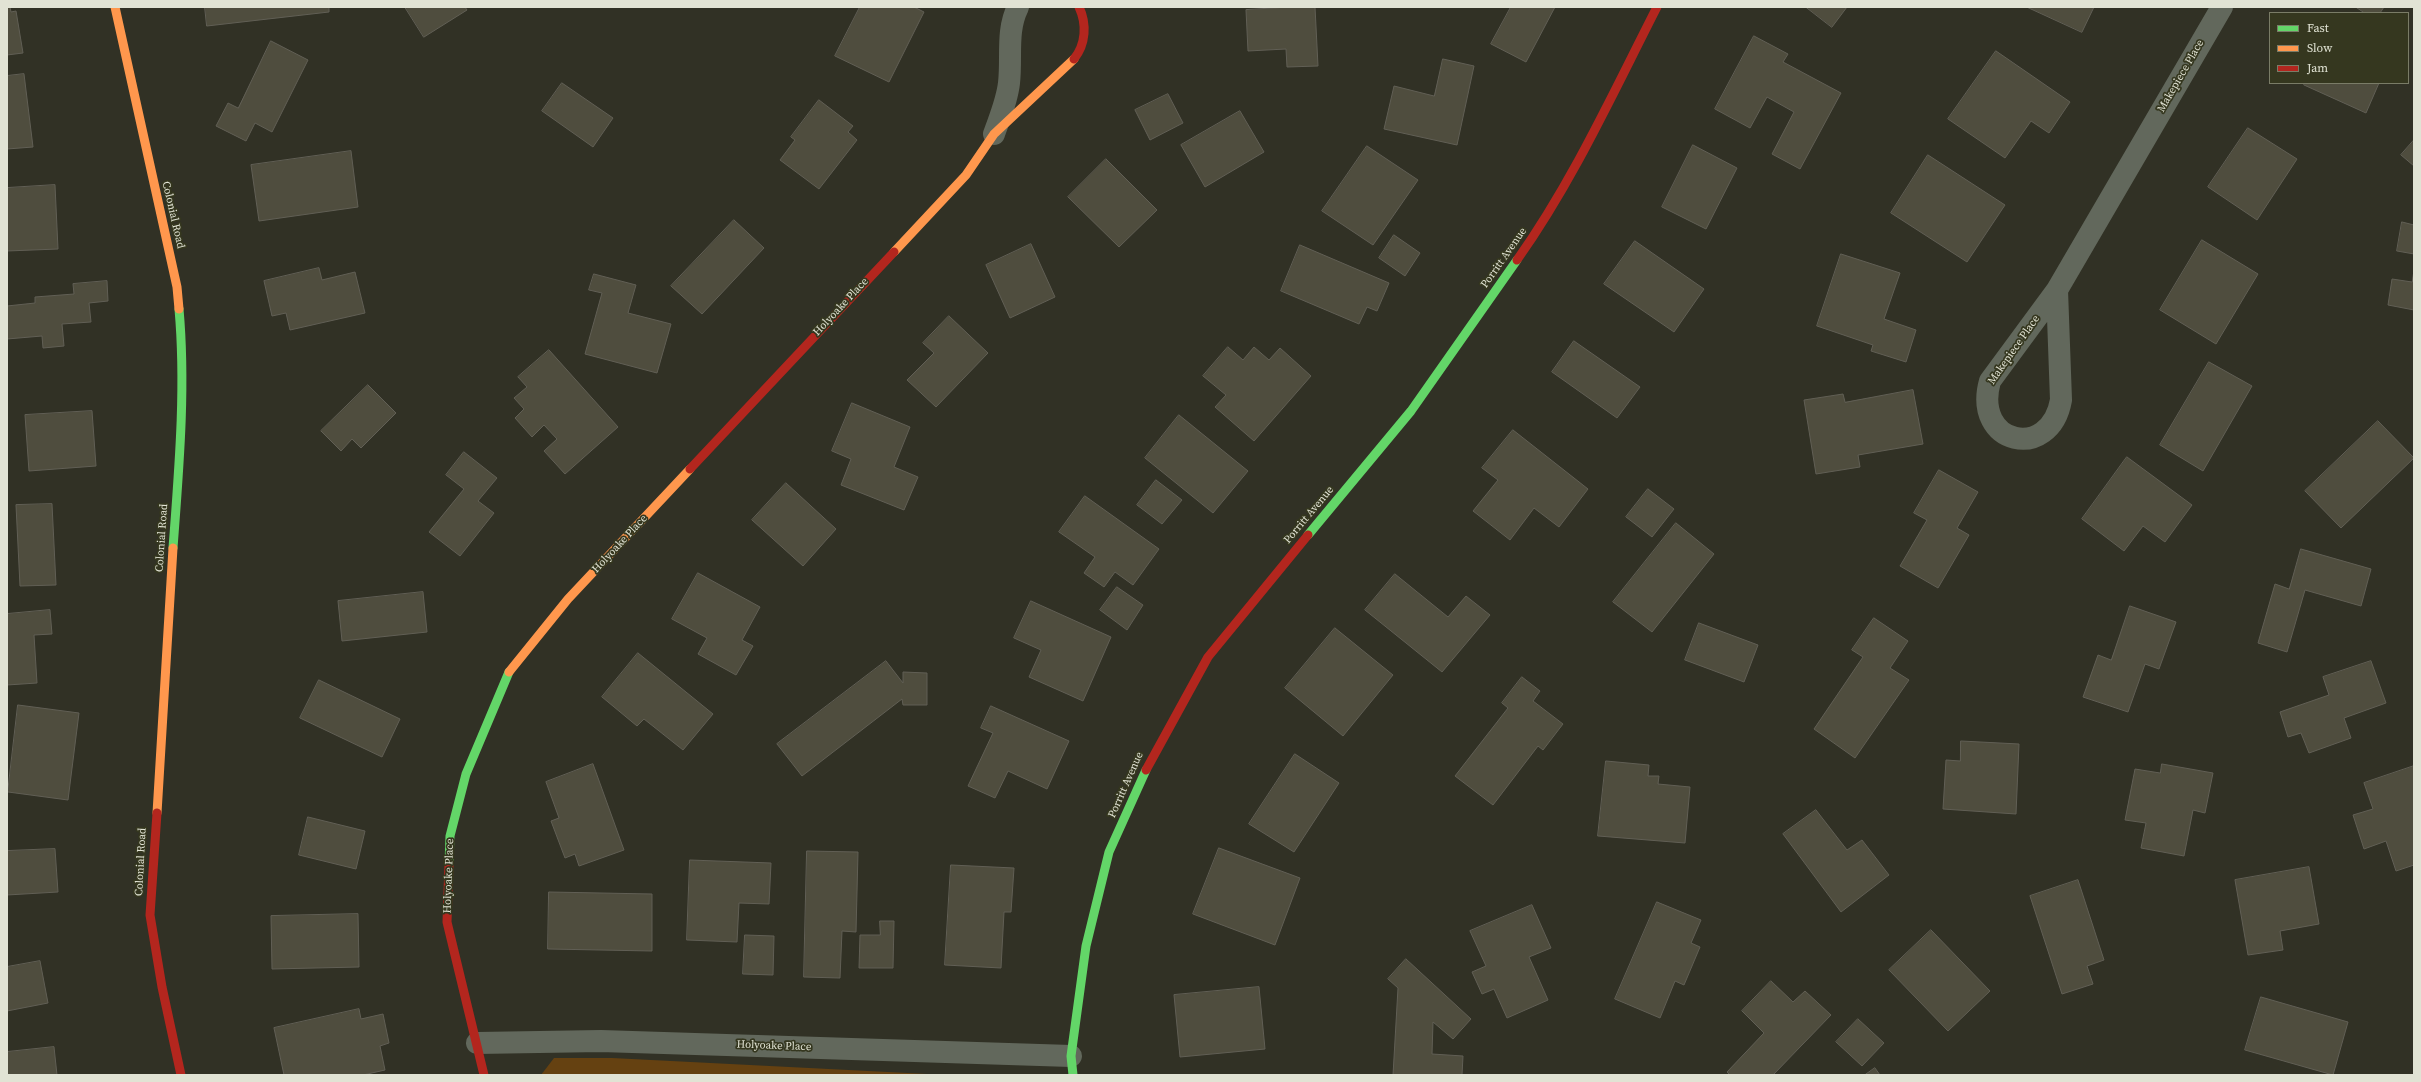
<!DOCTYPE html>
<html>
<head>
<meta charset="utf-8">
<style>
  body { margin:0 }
  #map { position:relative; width:2421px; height:1082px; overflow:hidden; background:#313125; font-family:"Source Serif 4",serif }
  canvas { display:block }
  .frame { position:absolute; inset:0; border:8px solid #e1e3d4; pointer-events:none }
  .legend { position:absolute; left:2269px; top:12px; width:140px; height:72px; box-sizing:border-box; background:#35371f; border:1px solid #7a7c67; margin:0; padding:5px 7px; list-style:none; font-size:12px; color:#e1e3d4 }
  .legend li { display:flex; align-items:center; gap:8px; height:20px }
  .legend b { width:20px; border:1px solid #7a7c67 }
</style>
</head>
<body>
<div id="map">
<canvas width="2421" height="1082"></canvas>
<div class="frame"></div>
<ul class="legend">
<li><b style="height:5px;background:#63d668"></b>Fast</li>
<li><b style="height:5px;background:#ff974d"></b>Slow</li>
<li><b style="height:5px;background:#b3261e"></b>Jam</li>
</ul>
</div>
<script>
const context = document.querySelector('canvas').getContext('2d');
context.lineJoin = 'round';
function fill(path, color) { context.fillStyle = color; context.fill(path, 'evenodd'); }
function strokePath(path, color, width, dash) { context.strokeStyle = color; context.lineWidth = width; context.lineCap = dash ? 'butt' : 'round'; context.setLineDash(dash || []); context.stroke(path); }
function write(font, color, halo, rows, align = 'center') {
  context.font = font + ' "Source Serif 4",serif'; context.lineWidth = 3.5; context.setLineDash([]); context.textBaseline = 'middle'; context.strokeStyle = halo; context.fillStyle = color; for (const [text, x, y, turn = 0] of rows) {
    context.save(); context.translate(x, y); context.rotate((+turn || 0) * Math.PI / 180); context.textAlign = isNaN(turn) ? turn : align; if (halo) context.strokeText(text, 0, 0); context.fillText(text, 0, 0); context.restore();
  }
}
fill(new Path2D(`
  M554 1058H612L947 1075H541Z`), '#654111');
const building = new Path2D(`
  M7 7H10L11 12 16 11 23 53 7 55Z
  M205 7H329V12L207 26Z
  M405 7H465L467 10 424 37Z
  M860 7H914L924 12 889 82 835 56Z
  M1289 7H1315L1318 66 1287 67 1286 49 1248 51 1246 10Z
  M1511 7H1555L1526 62 1491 44Z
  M1806 7H1847L1832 27Z
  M2027 7H2094L2082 32Z
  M2356 7H2384L2380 13H2365Z
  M1754 36 1788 54 1783 62 1841 93 1800 169 1772 154 1794 112 1767 97 1750 128 1715 109Z
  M271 41 308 60 272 132 255 123 246 141 216 126 228 103 238 108Z
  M1996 51 2070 102 2049 133 2031 121 2005 158 1948 119Z
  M1443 59 1474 66 1457 145 1384 129 1394 86 1434 96Z
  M24 74 33 147 7 149V76Z
  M562 83 613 118 593 147 542 111Z
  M2305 83H2379L2366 113 2304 85Z
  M1168 94 1183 123 1150 140 1135 110Z
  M819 100 853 126 848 132 857 140 819 189 780 160 795 140 791 137Z
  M1240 111 1264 152 1205 187 1181 145Z
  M2248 128 2297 159 2257 220 2208 187Z
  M2414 140V166L2401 155Z
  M1693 145 1737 168 1706 229 1662 207Z
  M1367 146 1418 180 1373 245 1322 211Z
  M351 151 358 207 259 221 251 165Z
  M1928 155 2005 205 1967 262 1891 213Z
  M1106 159 1157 210 1119 247 1068 197Z
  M55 185 58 249 7 251V188Z
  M734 220 764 248 702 314 671 286Z
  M2402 222 2414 225V254L2397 251Z
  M1394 235 1420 253 1405 276 1379 258Z
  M2202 240 2258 274 2216 344 2160 310Z
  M1635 241 1704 289 1674 332 1604 284Z
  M1031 244 1055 297 1010 318 986 265Z
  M1300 245 1389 283 1377 311 1367 307 1359 324 1281 291Z
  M1841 254 1900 273 1884 319 1916 330 1906 362 1871 351 1873 345 1817 326Z
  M319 268 322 280 355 272 365 313 290 330 286 313 272 316 264 281Z
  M2414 270V310L2388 305 2392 279 2412 282Z
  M594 274 636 285 628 313 671 324 657 373 585 354 602 293 589 290Z
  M107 281 108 301 89 303 91 322 62 324 64 346 43 348 42 336 7 339V306L35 303V297L74 294 73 284Z
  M949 316 988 353 936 407 907 380 934 353 923 343Z
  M1574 341 1640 387 1617 418 1552 372Z
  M1228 347 1243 360 1254 347 1269 360 1280 348 1311 376 1254 441 1215 407 1226 395 1203 376Z
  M549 350 618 427 565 474 544 451 557 439 544 425 532 437 515 418 524 409 514 398 527 387 518 377Z
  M2209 362 2252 386 2203 471 2160 445Z
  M368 385 396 413 361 448 352 439 341 451 321 431Z
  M1913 390 1923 444 1858 455 1860 467 1816 474 1804 400 1843 394 1845 402Z
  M852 403 910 427 894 467 918 477 904 510 841 485 851 459 832 451Z
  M92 411 96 466 29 471 25 415Z
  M1179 415 1248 471 1213 513 1145 458Z
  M2378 421 2414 458 2341 528 2305 491Z
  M1513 430 1588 489 1559 527 1534 508 1510 540 1473 511 1498 480 1482 468Z
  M464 452 497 478 478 501 494 513 460 556 429 532 464 489 446 475Z
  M2127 457 2192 505 2165 542 2143 526 2124 551 2082 519Z
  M1939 470 1978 492 1957 528 1969 535 1938 588 1900 566 1927 520 1914 513Z
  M1156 480 1182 500 1162 524 1137 505Z
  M786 483 836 529 803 566 752 520Z
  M1648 489 1674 509 1652 537 1626 517Z
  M1085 496 1159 549 1133 585 1115 572 1104 587 1084 573 1095 557 1059 532Z
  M52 504 56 585 20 586 16 505Z
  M1676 523 1714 554 1652 632 1613 602Z
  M2301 549 2371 569 2361 606 2305 590 2287 652 2258 643 2275 584 2289 589Z
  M698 573 760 607 742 640 753 646 736 675 698 654 707 638 672 619Z
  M1395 574 1448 617 1466 596 1490 615 1442 672 1365 610Z
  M1117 587 1143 605 1127 630 1100 610Z
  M423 592 427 632 342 641 338 601Z
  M1031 601 1111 637 1083 701 1029 677 1041 650 1014 638Z
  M2130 606 2176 622 2159 669 2145 664 2128 712 2083 697 2098 655 2111 660Z
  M50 610 52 634 34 635 37 683 7 685V614Z
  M1874 618 1908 641 1890 668 1909 680 1855 758 1814 729 1863 657 1852 650Z
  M1699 623 1758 645 1744 682 1685 660Z
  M1335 628 1393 675 1343 736 1285 688Z
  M638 653 713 714 683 750 644 719 637 726 602 697Z
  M886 661 903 683V672L927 673V705H903L902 699 802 776 777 744Z
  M2371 661 2386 703 2344 718 2351 738 2309 753 2301 733 2288 737 2280 712 2329 695 2323 677Z
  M1522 677 1540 691 1533 701 1563 724 1543 750 1538 746 1493 805 1455 776 1508 708 1502 703Z
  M319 680 400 719 382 757 300 718Z
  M18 705 79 713 68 800 8 792Z
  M991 706 1069 741 1047 789 1008 771 995 798 968 786 993 733 981 728Z
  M1961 741 2019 744 2016 814 1943 809 1946 760 1960 761Z
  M1295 754 1339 783 1294 852 1249 824Z
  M1606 761 1649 765 1648 776H1659L1658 784 1690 787 1685 843 1598 836Z
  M593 764 624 850 579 866 575 854 565 858 551 821 559 818 546 782Z
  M2162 764 2213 773 2205 813 2193 810 2184 856 2141 848 2146 823 2125 820 2135 769 2160 773Z
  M2414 766V865L2396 871 2386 841 2364 849 2353 815 2373 809 2364 783Z
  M1816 810 1847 850 1862 840 1889 875 1841 912 1783 834Z
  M308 817 365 831 356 869 299 855Z
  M1219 848 1300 878 1275 945 1193 914Z
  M55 849 58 892 7 895V851Z
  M807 851 858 852 856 932 842 931 840 978 804 977Z
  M690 860 771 863 769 904 739 903 737 942 687 940Z
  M951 865 1014 868 1011 912H1004L1001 968 945 965Z
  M2309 867 2319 924 2280 931 2283 950 2248 955 2235 880Z
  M2078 880 2104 960 2087 966 2093 984 2062 994 2030 896Z
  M549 892 652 894V951L548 949Z
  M1657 902 1701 920 1691 943 1700 947 1684 985 1675 981 1660 1018 1615 999Z
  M1532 905 1551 948 1529 957 1548 1000 1507 1018 1494 989 1482 994 1472 972 1486 966 1470 931Z
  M358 914 359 967 272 969 271 916Z
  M880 921H894L893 968H859L860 935H880Z
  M1931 930 1990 991 1948 1031 1889 970Z
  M745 935 774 936 773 975 743 974Z
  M1406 959 1471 1019 1453 1039 1433 1022 1432 1054 1463 1056 1462 1075H1393L1398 988 1388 979Z
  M40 961 48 1003 7 1011V967Z
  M1771 981 1793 1002 1805 991 1831 1015 1773 1075H1730L1727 1072 1764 1033 1742 1011Z
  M1259 987 1265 1049 1180 1057 1174 995Z
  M2261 997 2348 1022 2333 1075 2245 1050Z
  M359 1009 361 1019 383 1014 389 1043 380 1046 385 1070 363 1075H284L274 1028Z
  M1858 1019 1884 1043 1862 1066 1836 1042Z
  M54 1047 57 1075H7V1052Z
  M1875 1068 1880 1075H1865Z`);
fill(building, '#4f4d3e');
strokePath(building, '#615f55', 1);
strokePath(new Path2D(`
  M994 134C1000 117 1007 101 1009 83 1012 57 1006 31 1018 7
  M2057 290 2061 400C2050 462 1972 445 1990 381L2057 290 2222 7
  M477 1043 601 1041 1071 1056`), '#62685c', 22);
strokePath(new Path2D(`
  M1308 535 1411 411 1517 260
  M173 548C179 468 186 388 179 309
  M449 864 450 836 466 774 509 672
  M1073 1075 1071 1056 1086 946 1109 852 1146 770`), '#63d668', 9);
strokePath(new Path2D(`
  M115 7 177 287 179 309
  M894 252 966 175 994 134 1074 59
  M509 672 568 599 690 469
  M157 813 173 548`), '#ff974d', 9);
strokePath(new Path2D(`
  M1074 59C1086 44 1087 24 1079 7
  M1517 260C1573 181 1613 93 1657 7
  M690 469 894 252
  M1146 770 1208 657 1308 535
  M157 813 150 915 162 987 181 1075
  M449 864 447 922 484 1075`), '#b3261e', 9);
write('11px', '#e1e3d4', '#35371f', [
  ["Makepiece Place",2181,76,-60],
  ["Colonial Road",173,215,77],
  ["Porritt Avenue",1504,258,-55],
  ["Holyoake Place",841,307,-47],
  ["Makepiece Place",2014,350,-55],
  ["Porritt Avenue",1309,515,-50],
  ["Colonial Road",162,538,-86],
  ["Holyoake Place",620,544,-47],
  ["Porritt Avenue",1126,785,-66],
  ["Colonial Road",141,862,-87],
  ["Holyoake Place",449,876,-88],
  ["Holyoake Place",774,1046,2]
]);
</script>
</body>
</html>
